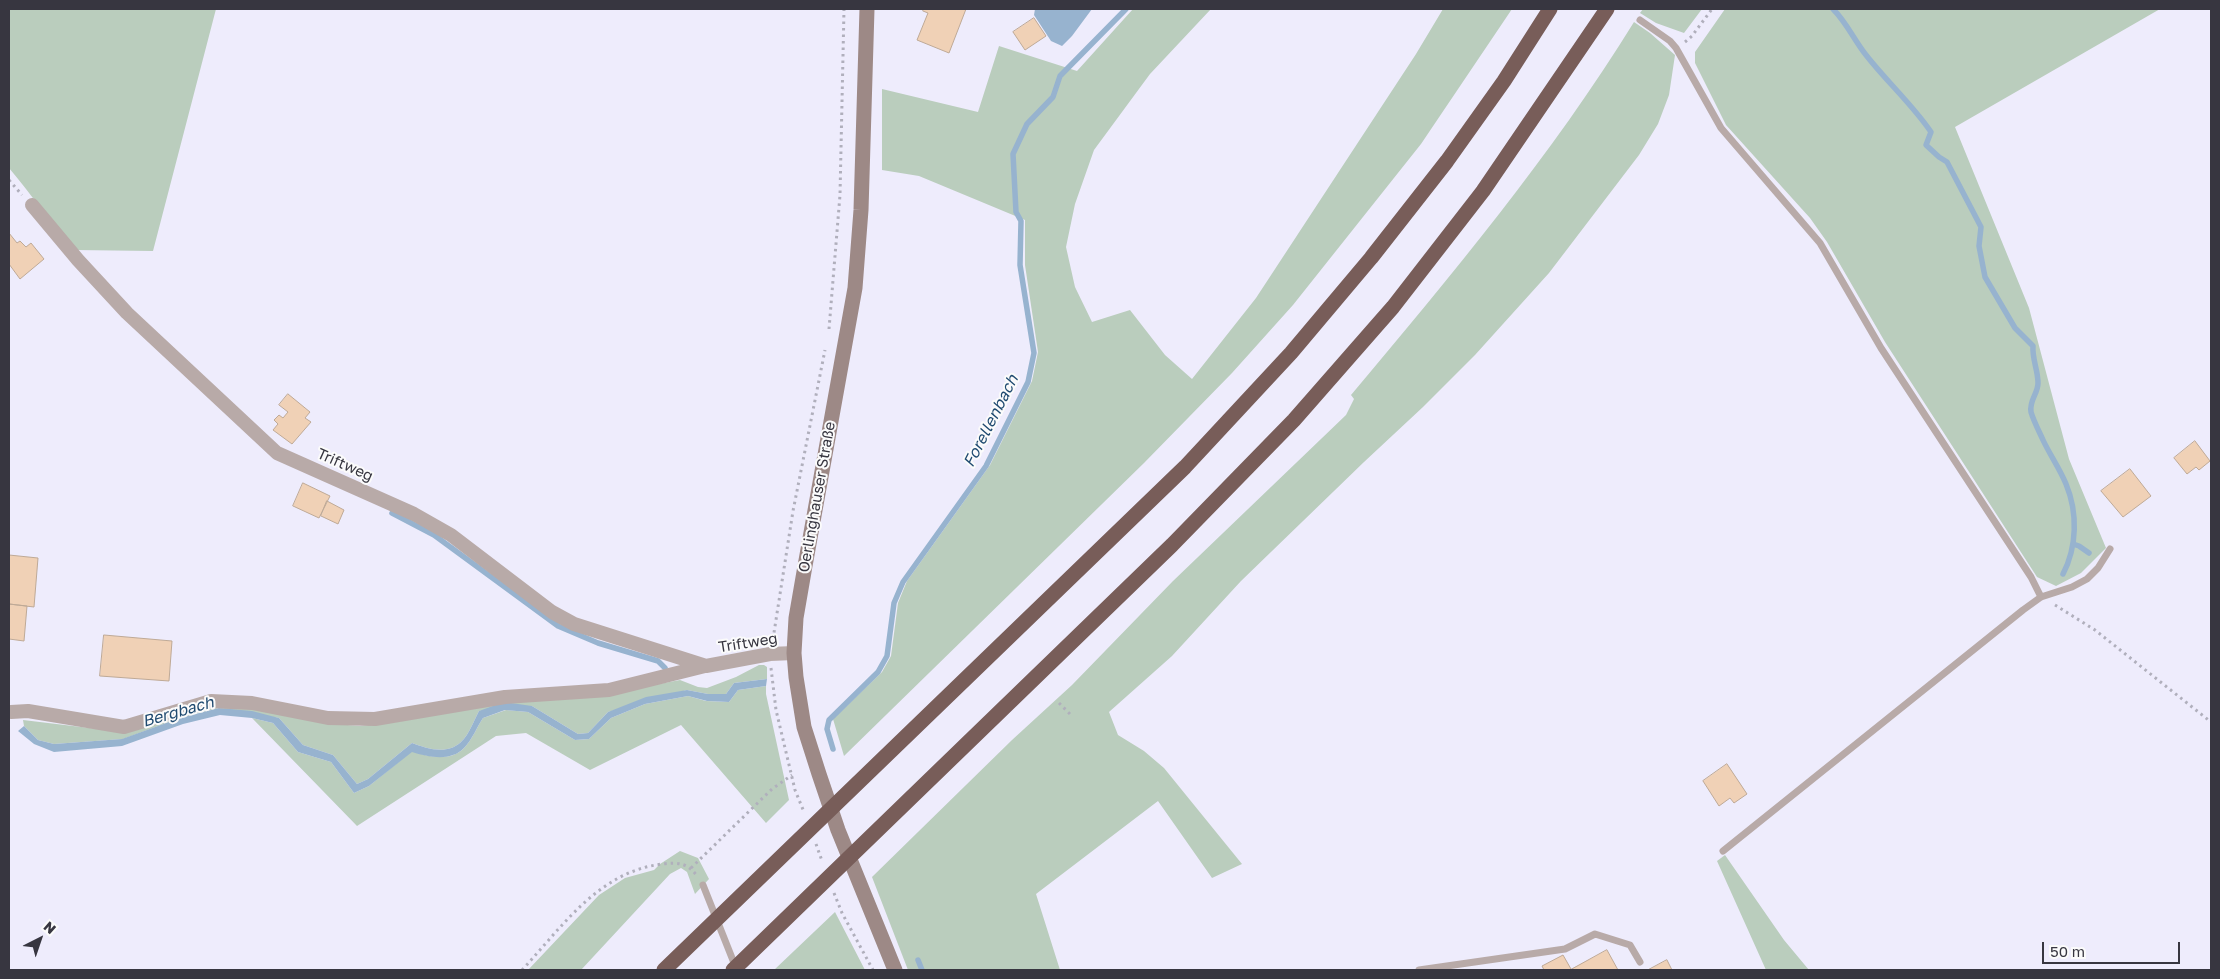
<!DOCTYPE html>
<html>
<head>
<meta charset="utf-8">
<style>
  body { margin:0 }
  #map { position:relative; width:2220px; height:979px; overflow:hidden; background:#eeecfc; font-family:"Golos Text",sans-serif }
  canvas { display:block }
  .frame { position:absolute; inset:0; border:10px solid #373640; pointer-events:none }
  .north { position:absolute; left:15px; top:914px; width:50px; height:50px; -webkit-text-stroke:4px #fbfbfb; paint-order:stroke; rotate:41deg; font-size:14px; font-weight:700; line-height:20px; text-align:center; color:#373640 }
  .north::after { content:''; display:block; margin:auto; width:18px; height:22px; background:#373640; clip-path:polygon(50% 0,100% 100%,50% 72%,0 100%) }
  .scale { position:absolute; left:2042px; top:942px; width:138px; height:22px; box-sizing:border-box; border:2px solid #373640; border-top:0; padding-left:6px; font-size:15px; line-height:18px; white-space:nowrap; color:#373640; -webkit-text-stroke:4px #fbfbfb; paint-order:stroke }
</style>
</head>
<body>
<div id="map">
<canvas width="2220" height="979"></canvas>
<div class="frame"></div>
<div class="north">N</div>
<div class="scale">50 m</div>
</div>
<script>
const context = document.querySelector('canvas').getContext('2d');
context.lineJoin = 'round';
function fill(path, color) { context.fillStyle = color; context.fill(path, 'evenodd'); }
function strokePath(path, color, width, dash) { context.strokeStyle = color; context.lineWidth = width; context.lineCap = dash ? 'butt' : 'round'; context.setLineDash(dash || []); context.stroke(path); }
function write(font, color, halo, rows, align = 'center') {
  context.font = font + ' "Golos Text",sans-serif'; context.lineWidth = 4; context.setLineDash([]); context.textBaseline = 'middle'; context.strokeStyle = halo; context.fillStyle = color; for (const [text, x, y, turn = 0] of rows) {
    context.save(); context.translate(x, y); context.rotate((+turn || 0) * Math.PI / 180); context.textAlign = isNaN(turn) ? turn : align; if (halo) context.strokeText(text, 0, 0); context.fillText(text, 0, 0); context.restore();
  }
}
fill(new Path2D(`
  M9 9H216L153 251 75 250C51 224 32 195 9 168Z
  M1133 9H1211L1150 74 1094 150 1075 204 1066 247 1075 287 1092 322 1130 310 1165 355 1192 379 1256 298 1416 54 1443 9H1512L1421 144 1293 305 1232 373 1144 463 844 756 833 719 882 672 891 656 898 603 907 581 990 465 1032 381 1038 352 1025 265V220L919 176 882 170V89L978 112 999 46 1077 71Z
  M1643 9H1702L1684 33 1656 23 1640 13Z
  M1725 9H2160L1955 127 2029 308 2069 459 2106 548 2081 573 2056 586 2037 577 1885 342 1827 242 1810 218 1726 125 1695 63V52Z
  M1634 22 1650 33 1675 55 1669 95 1658 124 1639 155 1549 273 1475 355 1423 407 1364 462 1241 581 1172 656 1109 712 1118 735 1144 751 1164 768 1242 864 1212 878 1158 801 1036 894 1060 970H908L872 877 1012 740 1072 685 1173 581 1346 415 1354 399 1351 395C1451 276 1552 155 1634 22Z
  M759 665H764L767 667V679L734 683 726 694H708L687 690 608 712 588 733 578 734 532 706 479 711C474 720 469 735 461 742 447 755 428 749 412 743L368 779 357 784 333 755 303 745 279 718 219 708 180 718 123 739 54 744 38 740 24 726 23 720 123 732 226 705H243L322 723 360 726 396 722 477 706 610 693 680 680 698 687 707 688 736 677Z
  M766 686V694L789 800 766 823 681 725 590 770 526 733 496 736 357 826 252 718 273 723 298 752 331 762 354 793 369 786 412 751C428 757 451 762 464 748 472 740 477 727 483 718L506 710 528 712 575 740 589 739 611 718 645 704 688 696 706 701 729 702 738 690Z
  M680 851 698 858 709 879 695 894 687 872 681 868 670 874 581 970H528L599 895 625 878 654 870 660 864Z
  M1725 855 1784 940 1809 970H1766L1717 861Z
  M835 912 865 970H774Z`), '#bacdbd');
fill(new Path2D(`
  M1035 9H1092L1072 36 1062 46 1051 41 1034 15Z
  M767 679 766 686 738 690 729 702 707 701 688 696 645 704 611 718 589 739 575 740 528 712 505 710 483 718C477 727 472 740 464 748 451 762 428 757 412 752L369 786 354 793 331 762 298 752 273 723 252 718 220 715 183 724 122 746 54 752 34 744 18 731 24 726 38 740 54 744 122 739 180 718 219 708 252 711 279 718 303 745 333 755 357 784 368 779 412 743C428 749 447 755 461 742 469 735 474 720 479 711L504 702 532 706 578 734 588 733 608 712 646 697 687 690 708 694H726L734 683Z`), '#97b3cf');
strokePath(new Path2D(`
  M1833 9C1847 23 1854 40 1866 55 1887 82 1912 104 1931 132L1926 145 1939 157 1947 162 1981 227 1979 246 1985 277 2015 328 2033 346C2032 359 2038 370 2038 383 2038 394 2029 400 2031 412 2034 422 2039 431 2043 440 2050 455 2060 469 2066 484 2078 513 2077 547 2063 574
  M392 513 434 535 558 626 598 643 658 661 665 668
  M2073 544 2079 546 2089 553
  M833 749 827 729 829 720 878 672 887 656 894 603 903 582 986 466 1028 382 1034 353 1020 265 1021 221 1016 212 1013 154 1027 124 1053 97 1060 76 1126 9
  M918 960 922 970`), '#97b3cf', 5.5);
const building = new Path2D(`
  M924 9H966L949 53 917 40 928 13 923 11Z
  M1034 18 1046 36 1025 50 1013 32Z
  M9 233 17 243 20 241 26 247 31 243 44 259 20 279 9 264Z
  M288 394 310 412 305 418 311 422 292 444 273 430 278 424 274 420 279 415 283 418 288 412 279 405Z
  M2195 441 2210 461 2199 470 2196 467 2187 474 2174 458Z
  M2130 469 2151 496 2123 517 2101 491Z
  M303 483 330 496 319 518 293 506Z
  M327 501 344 510 338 524 321 516Z
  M9 555 38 558 34 607 9 604Z
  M9 604 27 606 24 641 9 639Z
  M104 635 172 641 169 681 100 676Z
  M1727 764 1747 794 1734 803 1730 798 1719 806 1703 781Z
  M1607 950 1618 970H1544L1542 966 1563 955 1571 969Z
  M1667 960 1672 970H1648Z`);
fill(building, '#f0d1b6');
strokePath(building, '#bea996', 1);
strokePath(new Path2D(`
  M1685 42 1692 36 1712 9
  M9 180 22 195
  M829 329 840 195 844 9
  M2055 605 2095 630 2211 722
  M773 639 793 511 825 350
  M771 668 776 710 795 790 804 812
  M1059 703 1070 714
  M816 844 822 861
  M691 868 772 789 792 775
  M834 893 842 913 873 970
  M522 970C563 926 599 871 663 864 678 862 688 863 697 876`), '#b0afbc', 3, [2.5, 4]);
strokePath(new Path2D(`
  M1640 20 1670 41 1676 48 1721 128 1820 243 1881 348 2031 577 2041 597
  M1723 851 2023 610 2041 597 2072 587 2087 579 2098 568 2110 549
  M703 885 736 968
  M1419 970 1565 949 1595 934 1630 945 1640 962`), '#b8aaa8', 7);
strokePath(new Path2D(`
  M32 205 78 260 127 313 277 453 414 514 451 535 552 612 574 624 706 666 770 654 794 653
  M11 712 28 711 124 727 211 701 252 703 328 718 375 719 505 697 609 690 705 666`), '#b8aaa8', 14);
strokePath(new Path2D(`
  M867 9 861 210 855 288 805 566 796 618 794 653 796 677 804 727 819 774 838 830 895 970`), '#9d8986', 15);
strokePath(new Path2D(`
  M664 970 1185 467 1291 353 1371 258 1447 161 1504 81 1550 9
  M733 970 1172 545 1294 420 1393 307 1483 191 1607 9`), '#785d59', 15);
write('15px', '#373640', '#fbfbfb', [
  ["Triftweg",345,465,24],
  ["Oerlinghauser Straße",817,497,-80],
  ["Triftweg",748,643,-9]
]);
write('italic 16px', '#1f4a70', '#fbfbfb', [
  ["Forellenbach",991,421,-63],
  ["Bergbach",178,712,-16]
]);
</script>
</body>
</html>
